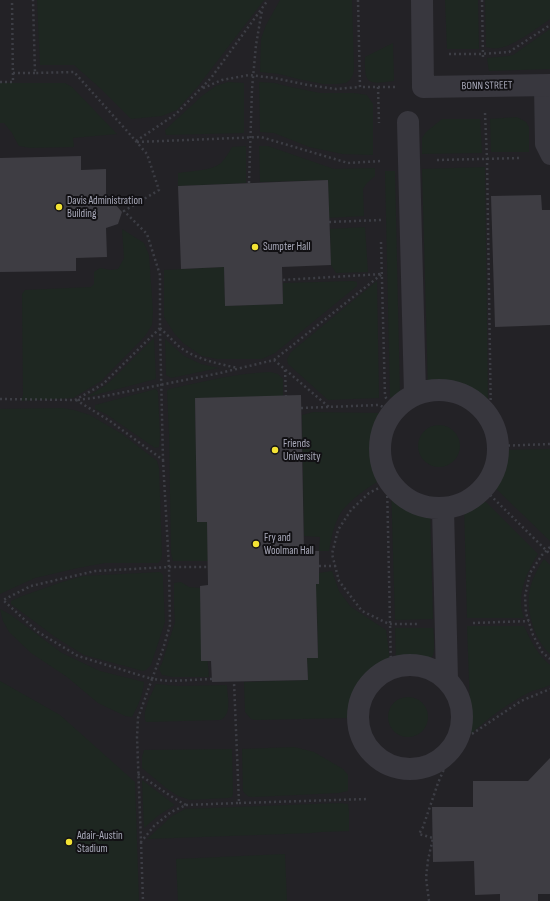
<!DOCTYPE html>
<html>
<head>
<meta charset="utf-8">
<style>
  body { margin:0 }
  canvas { display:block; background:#171619 }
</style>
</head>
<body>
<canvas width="550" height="901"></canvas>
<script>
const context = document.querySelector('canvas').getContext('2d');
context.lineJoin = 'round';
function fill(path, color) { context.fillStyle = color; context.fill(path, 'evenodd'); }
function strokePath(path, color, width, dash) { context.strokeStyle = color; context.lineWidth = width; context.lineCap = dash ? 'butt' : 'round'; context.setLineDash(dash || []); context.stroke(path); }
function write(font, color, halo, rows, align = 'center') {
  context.font = font + ' "Sofia Sans Condensed",sans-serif'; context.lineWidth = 4; context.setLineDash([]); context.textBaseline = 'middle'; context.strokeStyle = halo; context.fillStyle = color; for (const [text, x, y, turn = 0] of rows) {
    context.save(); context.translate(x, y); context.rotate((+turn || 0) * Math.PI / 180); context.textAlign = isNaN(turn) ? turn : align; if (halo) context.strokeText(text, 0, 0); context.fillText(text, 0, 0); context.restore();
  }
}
fill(new Path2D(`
  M0 0H550V901H0Z`), '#232226');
fill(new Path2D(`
  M37 0H264L199 85 177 110 162 116 131 119 101 89 74 65H40Z
  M280 0H352L354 69 353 75 350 80 346 83 337 84H323L298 79 279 74 260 72 261 39 266 25Z
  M445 0H478L479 49H447Z
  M485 0H550V19C539 27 512 47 499 48 495 49 490 48 486 47Z
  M550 29V69L489 71 487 58 508 56 513 55Z
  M393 43 394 81C369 84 364 86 365 57Z
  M228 82 244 83V133L166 135 165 130 203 95 216 86Z
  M259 82 275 83 286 86 320 93H354L367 95 373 104V155L342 154 309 147 274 133 260 132Z
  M0 83H65L72 87 117 134 73 138 74 147 30 148 19 146 15 139 12 133 4 123H0Z
  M517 117 526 122 529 127V152H491L490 119Z
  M442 119H480L482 153 422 154V138L426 132Z
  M246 146V183L178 186V173C191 171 211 171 221 163 226 158 229 152 232 147Z
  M259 146H268L334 169 375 168V176L367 183 363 189 364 216 329 218 328 180 260 182Z
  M485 167 488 403V411C484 407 481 402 477 399 463 389 445 390 428 390L422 169Z
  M385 171H395L400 397H390Z
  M365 227 368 272 336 273 331 265 330 229Z
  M122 229 144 243 149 255 153 312 152 325 145 336 101 381 73 398 21 401 23 395 22 294 25 290 91 287 94 284V272L100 268 111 270 118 269 124 258Z
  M224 267 225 306 283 304V283L353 281 357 282V286L275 353 262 359H217L202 356 183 343 174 333 164 317V270Z
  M377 281 379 398 328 400 288 364 287 359 291 352Z
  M154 338 156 379 87 397 106 385 116 376Z
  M165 339 184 356 201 364 219 368 171 378 166 375Z
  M270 372 278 374 283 379V396L195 398 197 522H207L208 561H173L171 553 169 434 167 391 169 389 174 388C206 381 237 373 270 372Z
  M156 389 158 392 160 436 159 447 155 448 106 414 95 409V405Z
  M63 408 74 410 90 415 122 434 157 461 159 468 162 555 161 560 158 563H105L78 568 35 578 0 594V409Z
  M313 412 381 413 382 423 378 431 374 449 376 463 383 478C368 488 346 501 338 518 333 528 331 540 329 551H319L320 537 304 536 302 415Z
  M418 446a21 21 0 1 1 42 0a21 21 0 1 1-42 0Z
  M550 449V541L488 481 492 475 501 450Z
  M391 485 406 498 423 506 430 507 433 619 395 620Z
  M471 498H479L487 503 538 554C526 573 516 596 524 618H467L464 503Z
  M544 559 550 565V654C535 640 527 614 529 594 531 581 537 569 544 559Z
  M332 571 339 591 351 607 386 630 391 668C381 675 370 681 365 692 359 703 362 711 348 718L255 720 251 719 245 712 244 682 308 680 307 658H318L317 607 306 584H319V573Z
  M160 572 163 575V581L165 622 151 665 146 670 143 671 84 655 55 637 11 604V601L22 596 62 582 83 576Z
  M181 582 189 587 200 588C201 618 207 647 209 677H173L162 675 159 669 162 663 175 622 174 606V583Z
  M0 609 11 615 62 653 100 671 144 682C143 695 138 706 132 717L125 716 98 703 67 677 31 653 9 632 3 621Z
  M524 626C531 641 537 654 550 665V685C544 688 538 689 532 691 510 702 489 717 471 734L467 626Z
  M395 628H433C434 634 435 650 433 655 431 659 426 663 423 665L396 667Z
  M0 681 60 715 135 782 139 901H0Z
  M156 684 178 686 227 685C227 696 233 715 220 720L146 722C141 713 152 693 156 684Z
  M388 717a20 20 0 1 1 40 0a20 20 0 1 1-40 0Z
  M294 747 314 752 343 769 348 775V791L339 793 254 797C249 797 246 796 243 791L242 749Z
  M232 749 233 794 232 797 228 798 190 800 178 796 166 788 142 768V757L144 750Z
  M142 780 175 805 159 815 144 828Z
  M339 803 348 804 349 812V831L321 832 312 833 147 839 172 816 185 809Z
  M285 854 287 901H178L176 859Z`), '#1e2721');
fill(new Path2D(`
  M81 156V170L106 169V194L122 212 118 224 106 228 107 257 76 258V271L0 272V158Z
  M328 180 331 265 282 267 283 304 225 306 224 267 181 269 178 186Z
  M541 195 542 210H550V325L495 327 491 196Z
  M301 395 304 551H319V584H316L318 658H307L308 680 212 682 211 661H201L200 586 208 585 207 522H197L195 398Z
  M550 758V894H538V901H500V894L475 895 474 861 433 862 432 807H473V781H528Z`), '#3e3d43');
strokePath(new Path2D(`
  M358 0 360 87H397
  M482 0 483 58
  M449 54H480L509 52 550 25
  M13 73H35
  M0 82H13L12 0
  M378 87 379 123
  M203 88 222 80 249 75 274 78 308 85 336 89 360 87
  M485 113 487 159 491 421
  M136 141 176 114 211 78 268 0
  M137 142 261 137 348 163 382 161
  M437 160 522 158
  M249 183 252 89 256 45 262 10
  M329 222 381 220
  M381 242 385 396 387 400
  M160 328C168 335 175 344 184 350 200 360 219 364 238 368
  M274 360 382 274 282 280
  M285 370 286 396
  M0 399 75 400 103 384 160 328V275L147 234 124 211 159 190 147 154 127 131 74 72 35 73 33 0
  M76 400 110 421 163 460 160 329
  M78 400 100 397 220 373 274 360 329 407
  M301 408 379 405 392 411 391 410
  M498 446 550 444
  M163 460 169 567 170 625 163 649 152 679 78 656 38 632 3 600 31 586 95 571 169 567H208
  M386 476 387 484 391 668
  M387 484 369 493 351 510 338 530 332 554 339 581 362 611 389 624H418
  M483 488 550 554
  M550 547 542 555 530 573 525 596 526 613 533 635 542 652 550 659
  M319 566H336
  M473 623 529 621
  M138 774C154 784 169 796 186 805L171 812 154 826 141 842 137 737 138 718 152 679 169 681 212 679
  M239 803 368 799
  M186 805 239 803 234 682
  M141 842 143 901
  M429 901 426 878 428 860 433 838 419 834 423 827 438 783 454 746 521 701 550 689`), '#3d3e45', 2.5, [2, 3]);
strokePath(new Path2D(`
  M543 86 544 144 550 156`), '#38373e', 18);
strokePath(new Path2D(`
  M408 122 415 394
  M380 449a59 59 0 1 1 118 0a59 59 0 1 1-118 0Z
  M443 508 447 680
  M358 717a52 52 0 1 1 104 0a52 52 0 1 1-104 0Z`), '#38373e', 22);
strokePath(new Path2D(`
  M422 0 423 87 550 85`), '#38373e', 22);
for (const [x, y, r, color] of [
  [59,207,4,"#f3e334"],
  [255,247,4,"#f3e334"],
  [275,450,4,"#f3e334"],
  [256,544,4,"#f3e334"],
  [69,842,4,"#f3e334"]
]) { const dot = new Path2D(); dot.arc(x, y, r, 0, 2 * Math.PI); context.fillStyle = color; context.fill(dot); strokePath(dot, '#121114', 1.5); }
write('11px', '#a8a9b9', '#121114', [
  ["BONN STREET",487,86,-1]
]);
write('11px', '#a8a9b9', '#121114', [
  ["Davis Administration",67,201],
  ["Building",67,214],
  ["Sumpter Hall",263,247],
  ["Friends",283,444],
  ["University",283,457],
  ["Fry and",264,538],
  ["Woolman Hall",264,551],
  ["Adair-Austin",77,836],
  ["Stadium",77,849]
], 'left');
</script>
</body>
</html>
